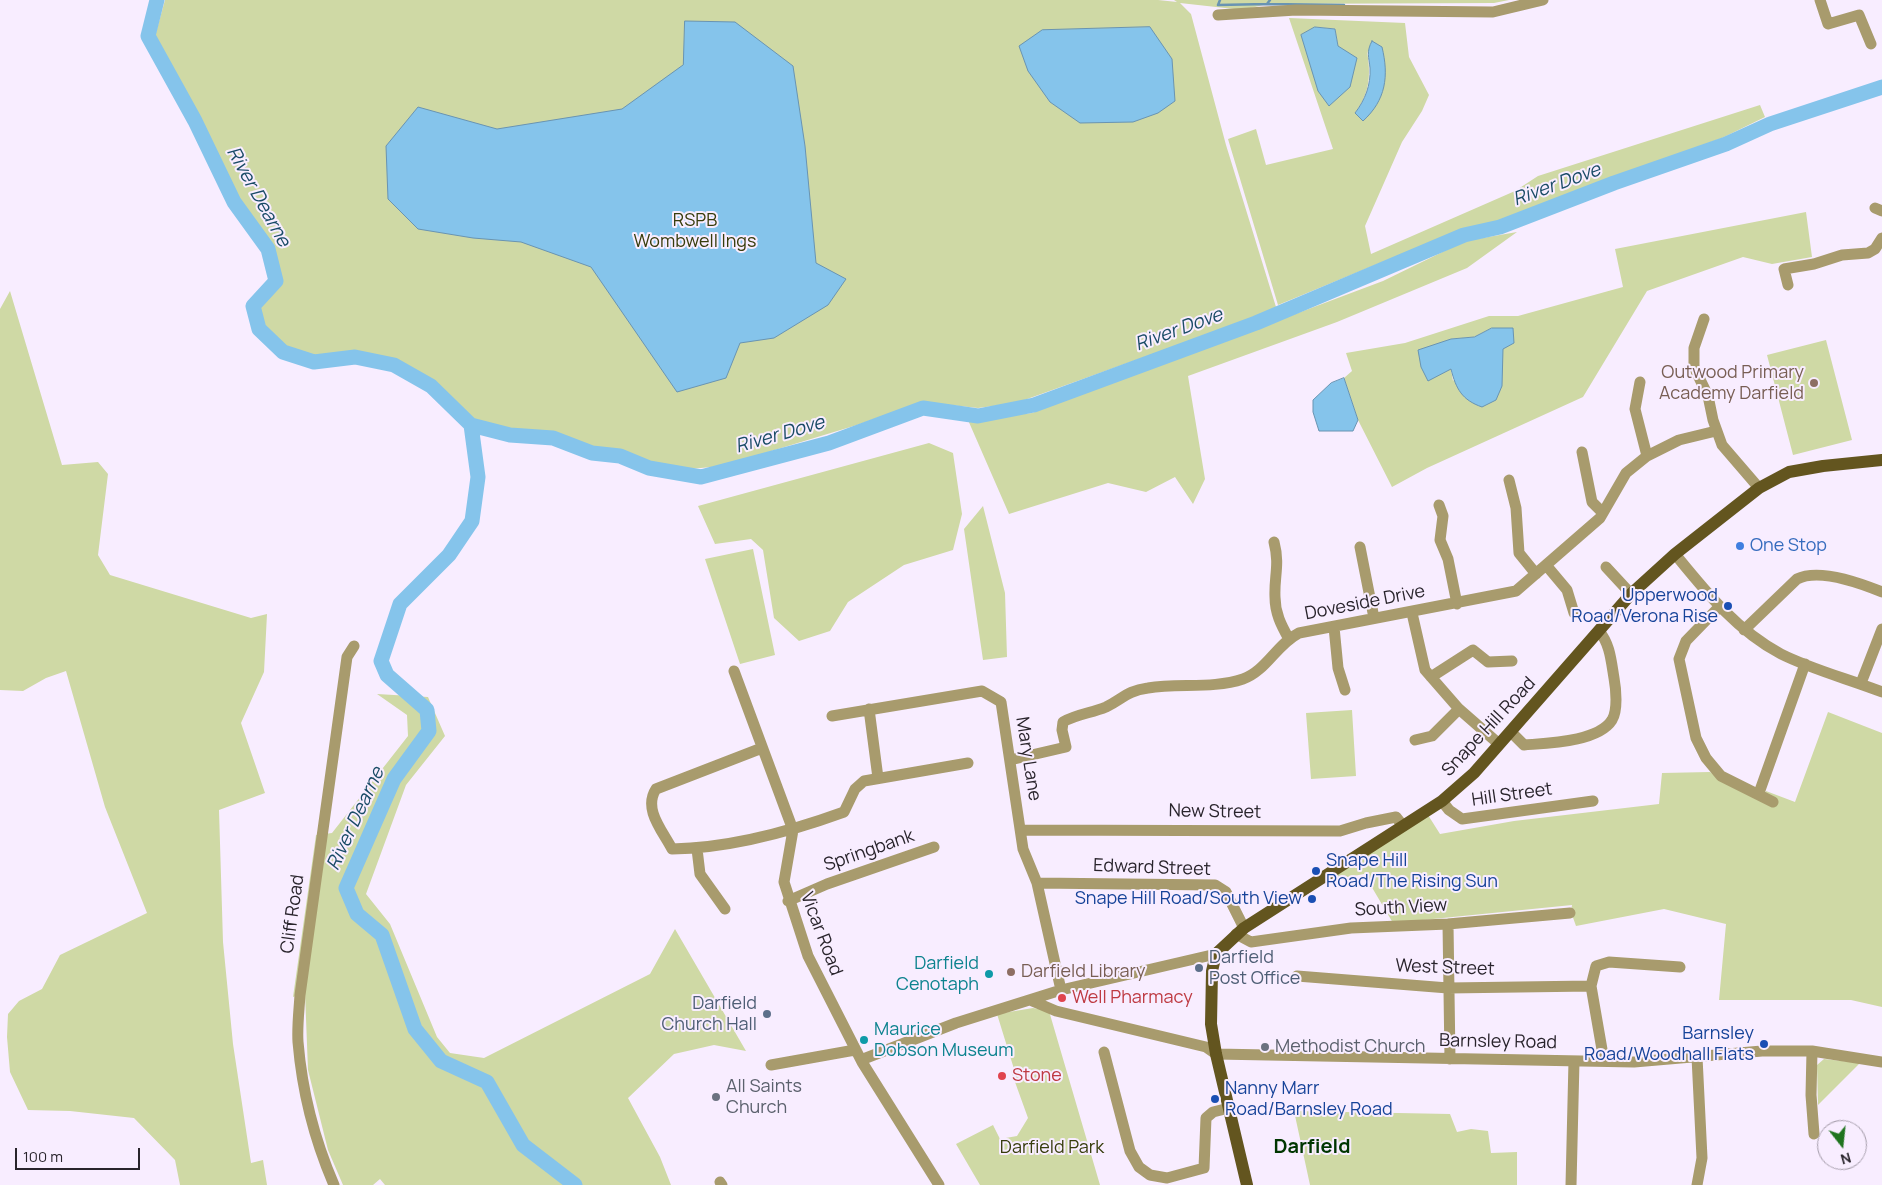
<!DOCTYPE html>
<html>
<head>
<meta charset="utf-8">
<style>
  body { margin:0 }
  #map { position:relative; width:1882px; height:1185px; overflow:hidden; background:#f8edff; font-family:Manrope,sans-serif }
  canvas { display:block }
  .north { position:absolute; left:1817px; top:1120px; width:50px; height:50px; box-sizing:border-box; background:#f8edff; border:1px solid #a59dab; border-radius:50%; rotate:164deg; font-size:14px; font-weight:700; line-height:20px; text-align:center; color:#29242c }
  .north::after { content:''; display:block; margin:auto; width:18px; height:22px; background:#1f741f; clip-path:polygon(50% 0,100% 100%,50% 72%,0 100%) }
  .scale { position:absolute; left:15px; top:1148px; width:125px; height:22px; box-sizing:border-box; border:2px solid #29242c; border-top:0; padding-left:6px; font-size:15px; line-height:18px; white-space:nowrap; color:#29242c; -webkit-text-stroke:4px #f8edff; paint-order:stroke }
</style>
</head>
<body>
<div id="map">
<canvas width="1882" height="1185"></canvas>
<div class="north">N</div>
<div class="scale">100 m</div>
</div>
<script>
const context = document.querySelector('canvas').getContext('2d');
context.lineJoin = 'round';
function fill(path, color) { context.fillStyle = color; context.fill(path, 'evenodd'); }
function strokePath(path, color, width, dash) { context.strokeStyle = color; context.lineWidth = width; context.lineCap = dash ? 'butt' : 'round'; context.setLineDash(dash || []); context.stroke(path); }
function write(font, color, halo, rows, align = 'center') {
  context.font = font + ' Manrope,sans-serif'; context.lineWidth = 4; context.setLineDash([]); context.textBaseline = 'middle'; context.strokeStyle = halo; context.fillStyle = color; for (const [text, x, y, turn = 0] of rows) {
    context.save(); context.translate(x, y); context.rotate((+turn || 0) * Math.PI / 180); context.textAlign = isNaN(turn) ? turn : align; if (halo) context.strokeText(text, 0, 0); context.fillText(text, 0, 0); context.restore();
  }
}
fill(new Path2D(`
  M165 0H1158L1177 2 1174 0H1509L1494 3 1267 4 1243 10 1180 3 1191 14 1226 145 1276 307 1253 318 1016 403 978 408 922 402 857 425 722 466 690 469 661 465 560 437 511 430 475 420 431 381 396 360 356 353 314 356 285 348 263 329 259 307 280 284 273 247 238 196 155 36Z
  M1289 18 1405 23 1409 57 1429 95 1422 111 1402 142 1365 226 1371 254 1515 191 1538 176 1760 105 1765 117 1722 138 1497 221 1460 230 1278 305 1228 139 1256 129 1266 165 1333 149ZM1315 27 1335 29 1338 46ZM1367 51 1382 93 1355 113C1370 93 1371 75 1367 51Z
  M1806 212 1812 257 1772 264 1743 257 1647 291 1583 397 1427 468 1392 487 1358 420 1344 378 1352 371 1346 353 1405 343 1489 316H1518L1623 287 1615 249ZM1492 328 1453 381 1451 369V339L1474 337Z
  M1517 232 1467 268 1337 322 1188 376 1205 479 1193 504 1175 477 1146 492 1108 483 1009 514 968 420 1032 413 1383 281 1465 241Z
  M10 291 62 465 98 462 108 474 98 555 110 575 251 618 267 614 264 672 241 723 265 793 219 810 223 942 233 1044 251 1163 263 1160 267 1185H180L175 1160 134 1118 70 1111 28 1110 10 1072 7 1037 8 1014 19 1001 42 989 60 955 147 913 105 807 66 671 46 678 23 691 0 690V309Z
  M1826 340 1852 440 1793 455 1767 355Z
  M929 443 953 453 962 514 953 550 904 565 848 602 830 631 799 641 774 618 763 550 751 539 715 544 698 506Z
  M983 506 1005 593 1007 657 983 660 964 529Z
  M753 549 775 655 740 664 705 559Z
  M377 694 428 697 445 736 406 785 366 894 390 924 437 1037 450 1053 484 1058 650 974 675 929 746 1051 714 1045 674 1054 628 1098 660 1157 671 1185H385L380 1179 373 1185H343L328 1150 308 1070 305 993 293 997 316 835 332 833 408 736 407 715Z
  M1352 710 1356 776 1311 779 1306 713Z
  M1828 712 1882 733V1007L1851 1000H1719L1726 924 1664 909 1576 926 1571 912 1572 905 1393 923 1364 874 1328 881 1428 815 1440 834 1514 821 1659 804 1662 773 1710 772 1722 781 1763 796 1766 791 1795 802Z
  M1033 1008 1049 1011 1100 1185H980L956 1144 993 1125 1000 1139 1017 1136 1028 1118 1011 1071 1014 1069 997 1014Z
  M1824 1059 1860 1063 1818 1105 1817 1065Z
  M1294 1111 1450 1114 1457 1132 1471 1129 1488 1131 1491 1153 1517 1152V1185H1310Z`), '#cfd9a5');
const water = new Path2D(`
  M685 21 735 22 793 66 805 146 816 263 846 279 828 305 774 338 740 343 726 378 677 392 591 267 521 242 473 238 418 229 388 199 386 146 418 107 497 129 622 109 683 65Z
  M1150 27 1172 59 1175 101 1158 113 1133 122 1080 123 1050 102 1028 71 1019 46 1042 30Z
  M1315 27 1335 29 1338 46 1357 58 1350 87 1329 106 1318 91 1301 35Z
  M1372 41 1382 47C1389 76 1386 100 1363 121L1355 113C1365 100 1371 85 1370 68 1369 57 1366 52 1372 41Z
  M1492 328H1513L1514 343 1503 349 1502 386 1496 400 1482 407C1462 400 1456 389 1451 369L1428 381 1421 367 1418 350 1451 339 1474 337Z
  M1344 378 1358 420 1353 431H1319L1313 412V400L1331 383Z`);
fill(water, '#85c4eb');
strokePath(water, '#6994b2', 1);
strokePath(new Path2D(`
  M1220 0 1218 5 1267 4 1270 0
  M1267 4 1344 5`), '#6994b2', 2.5);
strokePath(new Path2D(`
  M157 0 148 36 195 121 234 202 268 249 276 281 253 306 259 329 283 352 314 362 355 357 394 365 431 386 471 425 478 477 472 521 449 555 400 604 381 661 387 675 427 710 429 731 394 779 346 888 357 914 382 935 415 1029 441 1061 487 1082 523 1145 575 1185
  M471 425 510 435 553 438 592 453 620 456 649 468 701 477 829 443 923 408 978 416 1034 405 1256 323 1464 235 1500 227 1614 183 1726 144 1770 124 1882 87`), '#85c4eb', 15);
strokePath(new Path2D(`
  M1820 0 1828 24 1859 15 1871 44
  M1218 15 1296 10 1493 12 1543 0
  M1875 208 1882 211
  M1788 285 1784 269 1814 264 1842 255 1868 253 1875 249 1882 238
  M1704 319 1694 348V367L1708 396 1713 420 1722 445 1759 488
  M1640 382 1635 409 1647 456
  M1582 452 1592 502 1603 513
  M1509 480 1516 508 1519 553 1536 574
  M1439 505 1443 516 1440 540 1448 559 1457 604
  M1274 542C1280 565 1274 576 1275 597 1275 613 1281 625 1289 639
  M1360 547 1374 618
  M1675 554C1706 592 1737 631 1781 654 1813 670 1849 679 1882 692
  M1546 565 1567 590 1574 613
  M1606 567 1631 594
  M1720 606 1686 641 1679 659 1696 738 1706 758 1721 776 1773 802
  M1412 613 1425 670 1459 709 1499 744
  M1334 627 1338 668 1345 690
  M1744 630 1797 579C1819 568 1860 583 1882 592
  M734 671 793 830 784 882 808 956 862 1062 939 1185
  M1431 677 1473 650 1488 662 1512 661
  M1861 683 1882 629
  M869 709 878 778
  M832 716 982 691 1001 702 1023 849 1037 883 1061 990
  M1511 732 1524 745C1548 743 1598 742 1612 720 1618 710 1616 689 1614 678 1611 660 1610 644 1599 631
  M1415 740 1432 736 1459 709
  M762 748 656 789C643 809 662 830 672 849 731 848 789 832 844 812L855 789 864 781 968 763
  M1010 760 1066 747 1062 730 1063 722C1077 714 1092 713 1106 707 1123 699 1126 691 1148 688 1179 683 1213 689 1243 679 1266 671 1277 644 1299 633L1516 591 1600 518 1626 473 1647 456 1679 440 1716 431
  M1759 793 1805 664
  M1442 801 1449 810 1462 819 1593 801
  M1021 830 1340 831 1366 823 1396 817 1403 826
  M697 849 700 874 725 909
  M1037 883 1215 885 1226 892 1244 928
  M788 901 827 884 934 847
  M1448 924 1450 1059
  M1236 934 1251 942 1351 928 1448 924 1570 913
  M1297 976 1448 988 1591 986
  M1030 1000 1056 1011 1206 1047 1216 1054 1634 1062 1762 1051H1812L1882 1062
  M1812 1051 1811 1095 1814 1134
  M1104 1052 1130 1151 1139 1167 1150 1175 1167 1178 1204 1168 1206 1118 1213 1112 1229 1108
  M1697 1057 1702 1158 1697 1185
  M1604 1061 1591 986 1596 966 1609 962 1680 967
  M862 1062 866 1058 956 1023 1061 990 1216 954
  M771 1065 855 1050
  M720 1182 722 1185
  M334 1185C315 1141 302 1090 298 1042 297 1027 299 1011 300 995L347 657 354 646
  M1571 1185 1574 1061`), '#a89b6d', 11);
strokePath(new Path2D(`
  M1247 1185 1216 1054 1211 1024 1212 971 1216 954 1244 928 1442 801 1474 773 1631 594 1675 554 1759 488 1789 472 1823 466 1882 460`), '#63551f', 12);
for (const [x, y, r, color] of [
  [1814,383,5,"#8d6e63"],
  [1740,546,5,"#3f7fe0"],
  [1728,606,5,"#1a4fb4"],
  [1316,871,5,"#1a4fb4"],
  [1312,899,5,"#1a4fb4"],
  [1199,968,5,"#5c6f8a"],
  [1011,972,5,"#8d6e63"],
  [989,974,5,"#0f9aa8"],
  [1062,998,5,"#e0444e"],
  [767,1014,5,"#5c6f8a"],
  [864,1040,5,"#0f9aa8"],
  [1764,1044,5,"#1a4fb4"],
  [1265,1047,5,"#6b7280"],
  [1002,1076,5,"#e0444e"],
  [716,1097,5,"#6b7280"],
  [1215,1099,5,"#1a4fb4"]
]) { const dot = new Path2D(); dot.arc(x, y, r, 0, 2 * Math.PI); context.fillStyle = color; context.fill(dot); strokePath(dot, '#f8edff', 2); }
write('18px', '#373d0c', '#f8edff', [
  ["RSPB",695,221],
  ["Wombwell Ings",695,242],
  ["Darfield Park",1052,1148]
]);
write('18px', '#785e54', '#f8edff', [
  ["Outwood Primary",1804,373],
  ["Academy Darfield",1804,394],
  ["Darfield Library",1021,972,"left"]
], 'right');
write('18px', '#366cbe', '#f8edff', [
  ["One Stop",1750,546]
], 'left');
write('18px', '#164399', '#f8edff', [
  ["Upperwood",1718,596],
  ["Road/Verona Rise",1718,617],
  ["Snape Hill",1326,861,"left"],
  ["Road/The Rising Sun",1326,882,"left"],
  ["Snape Hill Road/South View",1302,899],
  ["Barnsley",1754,1034],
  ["Road/Woodhall Flats",1754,1055],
  ["Nanny Marr",1225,1089,"left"],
  ["Road/Barnsley Road",1225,1110,"left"]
], 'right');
write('18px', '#29242c', '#f8edff', [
  ["Doveside Drive",1365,603,-11],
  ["Snape Hill Road",1489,727,-47],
  ["Mary Lane",1028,759,81],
  ["Hill Street",1512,795,-8],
  ["New Street",1215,812,1],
  ["Springbank",869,851,-19],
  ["Edward Street",1152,868,2],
  ["South View",1401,908,-3],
  ["Cliff Road",293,914,-82],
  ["Vicar Road",821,934,69],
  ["West Street",1445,968,2],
  ["Barnsley Road",1498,1042,1]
]);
write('18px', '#4e5e75', '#f8edff', [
  ["Darfield",1209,958],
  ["Post Office",1209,979],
  ["Darfield",757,1004,"right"],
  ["Church Hall",757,1025,"right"]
], 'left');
write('18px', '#0d838f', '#f8edff', [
  ["Darfield",979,964],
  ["Cenotaph",979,985],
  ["Maurice",874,1030,"left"],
  ["Dobson Museum",874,1051,"left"]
], 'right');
write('18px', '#be3a42', '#f8edff', [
  ["Well Pharmacy",1072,998],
  ["Stone",1012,1076]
], 'left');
write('18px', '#5b616d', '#f8edff', [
  ["Methodist Church",1275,1047],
  ["All Saints",726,1087],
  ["Church",726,1108]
], 'left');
write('italic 19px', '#194b66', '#f8edff', [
  ["River Dove",1557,185,-20],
  ["River Dearne",258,197,61],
  ["River Dove",1179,330,-20],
  ["River Dove",780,435,-16],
  ["River Dearne",356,819,-65]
]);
write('bold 20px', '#003600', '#f8edff', [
  ["Darfield",1312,1147]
]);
</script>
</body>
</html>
